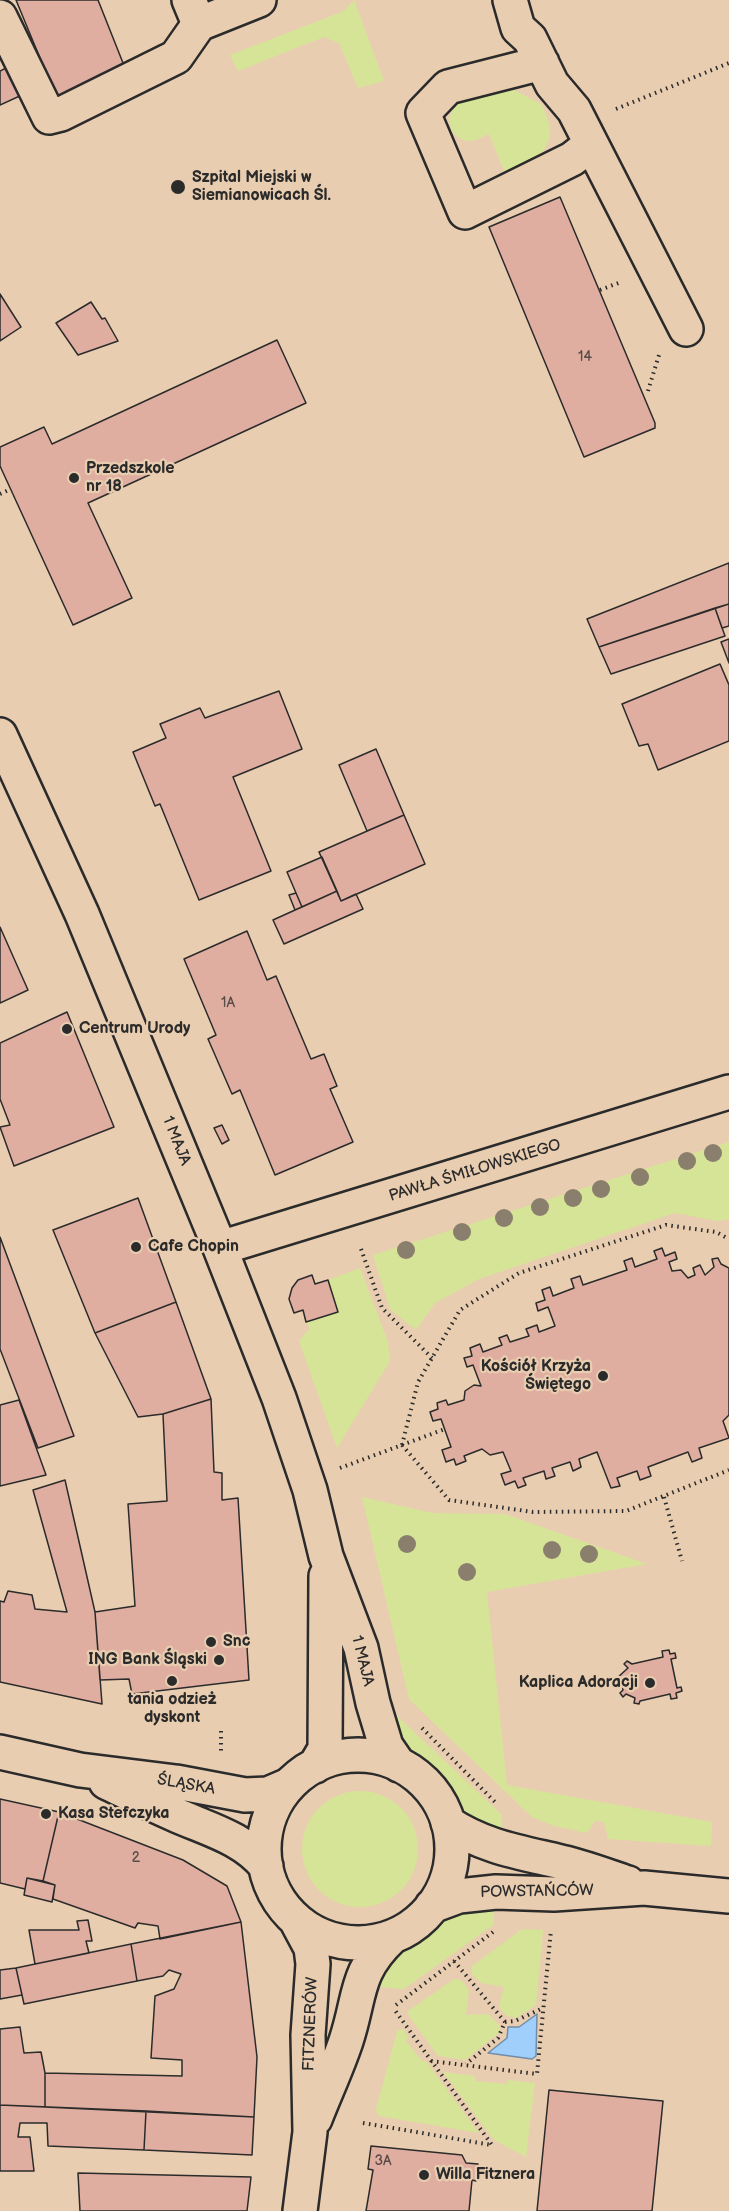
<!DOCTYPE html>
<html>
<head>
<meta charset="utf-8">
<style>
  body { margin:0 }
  canvas { display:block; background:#e9cdb0 }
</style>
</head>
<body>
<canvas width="729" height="2211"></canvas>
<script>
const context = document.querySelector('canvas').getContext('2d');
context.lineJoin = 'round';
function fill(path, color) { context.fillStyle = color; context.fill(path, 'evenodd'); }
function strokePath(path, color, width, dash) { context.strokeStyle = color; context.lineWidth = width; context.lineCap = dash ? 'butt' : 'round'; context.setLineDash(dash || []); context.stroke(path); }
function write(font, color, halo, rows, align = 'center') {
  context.font = font + ' "Balsamiq Sans",sans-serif'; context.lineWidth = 4.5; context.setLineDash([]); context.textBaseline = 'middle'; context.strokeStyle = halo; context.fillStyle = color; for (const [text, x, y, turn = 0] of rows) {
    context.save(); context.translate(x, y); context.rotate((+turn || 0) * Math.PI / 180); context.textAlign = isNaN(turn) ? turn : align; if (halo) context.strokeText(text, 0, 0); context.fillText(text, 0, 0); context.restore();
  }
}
fill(new Path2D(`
  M354 0 384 81 358 88 339 43 324 37 238 71 230 55 344 11Z
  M514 90 541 104C560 139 547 154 515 172L504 171 489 134C485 135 480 139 476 140 451 147 436 111 468 97 482 91 499 91 514 90Z
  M729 1142V1219L718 1221 675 1213 479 1279 435 1303 416 1330 390 1309 373 1255Z
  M360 1268 388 1342 390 1361 337 1448 299 1341 310 1328 306 1322 338 1311 328 1280Z
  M362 1497 432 1513 505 1514 647 1564 487 1592 507 1785 712 1822 711 1846 608 1839 604 1822 595 1821 587 1833 554 1826 532 1817 409 1699Z
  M389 1708 502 1815 501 1836 460 1811 448 1787 403 1747Z
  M302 1849a58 58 0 1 1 116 0a58 58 0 1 1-116 0Z
  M495 1905 493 1925 404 1989 377 1987 372 1983 400 1950 424 1938 448 1915Z
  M522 1929 543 1930 536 2005 516 2018 507 2016 499 2007 504 1987 481 1983 472 1974V1966Z
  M454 1979 461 1980 469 1990 466 2015 488 2014 500 2026 499 2033 465 2060 438 2056 409 2016 408 2011Z
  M403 2029 408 2037 406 2041 423 2062 425 2060 479 2133 379 2116 376 2110 397 2031Z
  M443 2072 475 2076 476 2081 507 2084 508 2080 535 2083 526 2157 494 2140Z`), '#d6e497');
const water = new Path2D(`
  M537 2014 536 2056 532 2059 488 2053 507 2038 508 2027H519Z`);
fill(water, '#a0cffc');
strokePath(water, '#718da8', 1.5);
const building = new Path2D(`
  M16 0H98L125 68 56 97Z
  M10 66 24 94 0 105V71Z
  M560 197 655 423V428L584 457 489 227Z
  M0 294 21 327 0 341Z
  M91 302 102 319 105 318 118 341 78 355 56 323Z
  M277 340 306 403 88 503 132 598 73 625 0 466V447L44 427 52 444Z
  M729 563V604L599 647 587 619Z
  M729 604V626L722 628 715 608Z
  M715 608 725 636 611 674 599 647Z
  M729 639V663L721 642Z
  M720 664 729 685V741L658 770 648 744 639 746 622 704Z
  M279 691 302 749 233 777 271 871 199 900 160 804 155 806 133 752 166 738 160 724 200 708 205 718Z
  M376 749 404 815 367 831 339 765Z
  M404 815 425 864 341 901 319 852Z
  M322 857 337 891 302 907 287 872Z
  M337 891 341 901 356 894 363 909 284 944 273 920Z
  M296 893 302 907 295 910 289 895Z
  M0 927 28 990 0 1003Z
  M247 931 267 980 276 976 311 1059 324 1054 337 1086 330 1089 353 1142 275 1175 240 1090 232 1094 208 1039 216 1035 184 959Z
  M67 1012 114 1127 14 1166 0 1127 10 1125 0 1099V1043Z
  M222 1125 229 1140 222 1144 214 1128Z
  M138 1198 176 1302 95 1333 53 1230Z
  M0 1237 74 1436 38 1448 0 1349Z
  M662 1248 665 1256 675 1252 677 1259 669 1262 672 1271 681 1270 688 1278 695 1275 693 1268 700 1265 705 1275 714 1267 712 1259 718 1258 721 1264 729 1268V1415L723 1421 729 1438 699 1448 702 1458 692 1462 688 1452 648 1467 651 1476 640 1480 637 1471 617 1478 620 1486 611 1488 597 1452 579 1459 581 1467 573 1471 570 1462 552 1468 555 1476 546 1479 544 1471 523 1478 526 1485 518 1488 515 1481 505 1485 501 1474 511 1471 503 1452 490 1455 482 1449 464 1456 466 1461 456 1465 454 1459 446 1462 442 1450 451 1447 441 1419 433 1421 430 1412 438 1409 437 1403 446 1400 448 1405 464 1400 465 1391 474 1385 481 1386 473 1365 467 1367 464 1358 472 1356 470 1348 480 1344 483 1352 502 1345 499 1338 507 1335 510 1342 529 1336 526 1329 537 1325 539 1332 555 1326 548 1307 538 1311 536 1303 545 1300 542 1290 550 1287 553 1296 574 1288 571 1279 580 1276 583 1285 627 1270 624 1261 632 1258 635 1267 657 1259 654 1251Z
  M312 1275 315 1284 328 1280 338 1312 306 1322 303 1310 294 1313 289 1299 292 1288 298 1280Z
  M176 1302 211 1399 163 1414 138 1417 95 1333Z
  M211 1399 214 1472 222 1473V1500L238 1498 249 1680 132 1694 129 1679 100 1680 95 1612 135 1606 128 1504 167 1501 163 1414Z
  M19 1400 46 1475 0 1486V1405Z
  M65 1480 95 1612 102 1704 0 1682V1601L4 1602 8 1591 32 1595 35 1609 67 1612 33 1490Z
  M669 1650 670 1654 675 1653 676 1658 671 1659 677 1688 681 1687 682 1691 676 1693 677 1698 671 1699 670 1694 640 1701 639 1704 634 1703 635 1698 626 1694 623 1697 620 1693 623 1690 621 1680 617 1678 628 1668 624 1664 627 1661 632 1664 663 1657 662 1651Z
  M0 1799 59 1812 43 1881 27 1878 25 1889 0 1883Z
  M59 1812 183 1860 227 1886 241 1922 160 1939 158 1926 138 1923 135 1928 53 1899 55 1885 43 1881Z
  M27 1878 55 1885 52 1902 24 1895Z
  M88 1920 92 1941H86L89 1953 35 1964 29 1930H79L77 1921Z
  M241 1922 257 2057 254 2117 45 2107V2073L182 2076V2060L151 2058 155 1996 174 1989 181 1974 169 1970 163 1976 137 1981 131 1944Z
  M131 1944 137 1981 24 2004 16 1968Z
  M16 1968 22 1995 0 1999V1970Z
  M20 2027 24 2053 41 2052 45 2073V2107L0 2105V2029Z
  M549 2090 663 2101 652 2211H537Z
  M0 2105 146 2111 144 2150 48 2146 47 2123H20L18 2137H30L34 2171H0Z
  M146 2111 254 2117 252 2155 144 2150Z
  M371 2146 462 2155 466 2163 478 2164 476 2181 472 2180 469 2211H366L373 2170 368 2169Z
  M78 2173 251 2177 247 2211H80Z`);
fill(building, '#dfaea0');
strokePath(building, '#2b2b2b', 1.5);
const minor = new Path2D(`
  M189 0 199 24 259 0
  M510 0 518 28 530 39 552 84 574 110 686 329
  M0 17 49 117 61 114 176 57 199 24
  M542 63 448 87 423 113 465 212 572 159 590 145
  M0 735 82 914 220 1248 279 1398 310 1490 326 1556 361 1648 373 1703 386 1746 399 1765
  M220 1248 729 1092
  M0 1752 80 1770 176 1782 245 1795 268 1794 289 1785
  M264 1849a94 94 0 1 1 188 0a94 94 0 1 1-188 0Z
  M315 1766 325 1749 326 1576
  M106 1782C129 1793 151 1804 174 1814 207 1829 242 1837 266 1866
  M448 1823C482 1846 518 1852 557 1861 581 1866 604 1875 628 1883
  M432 1906 459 1896 496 1892 554 1894 644 1888 729 1896
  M296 1920 311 1948 313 1964 308 2035 310 2132 300 2211
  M315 2119C325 2093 337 2068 346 2041 361 1996 354 1973 392 1937`);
strokePath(minor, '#2b2b2b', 38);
strokePath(new Path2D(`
  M616 109 729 63
  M600 290 621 282
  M648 391 659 355
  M0 494 11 489
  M361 1249 382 1308 432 1358
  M402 1445 418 1382 460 1310 519 1273 666 1225 716 1232 729 1239
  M402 1445 449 1500 533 1512 626 1511 729 1470
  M340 1468 445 1429
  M664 1497 682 1561
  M422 1728 497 1804
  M221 1731V1751
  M454 1961 505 2022 498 2038 466 2064
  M396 2005 493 1932
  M505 2022 515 2021 543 2008
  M431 2061 537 2074 551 1930
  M363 2123 492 2145 394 2009`), '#2b2b2b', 4, [1.5, 4.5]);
strokePath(minor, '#e9cdb0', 33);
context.fillStyle = '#8a7e6d';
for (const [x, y] of [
  [713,1153],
  [687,1161],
  [640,1177],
  [601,1189],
  [573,1198],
  [540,1207],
  [504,1218],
  [462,1232],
  [406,1250],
  [407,1544],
  [552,1550],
  [589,1554],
  [467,1572]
]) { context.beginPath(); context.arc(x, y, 9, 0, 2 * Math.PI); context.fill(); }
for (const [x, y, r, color] of [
  [178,187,8,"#2b2b2b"],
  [74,478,6,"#2b2b2b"],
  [67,1029,6,"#2b2b2b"],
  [136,1247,6,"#2b2b2b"],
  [603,1376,6,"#2b2b2b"],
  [211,1642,6,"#2b2b2b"],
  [219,1660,6,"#2b2b2b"],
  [172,1681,6,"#2b2b2b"],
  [650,1683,6,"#2b2b2b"],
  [46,1814,6,"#2b2b2b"],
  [424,2175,6,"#2b2b2b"]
]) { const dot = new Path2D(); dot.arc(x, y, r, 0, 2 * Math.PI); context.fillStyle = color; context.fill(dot); strokePath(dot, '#e9cdb0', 2); }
write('14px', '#584c48', null, [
  ["14",585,357],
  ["1A",228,1003],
  ["2",136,1858],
  ["3A",383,2161]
]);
write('bold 16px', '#2b2b2b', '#e9cdb0', [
  ["Szpital Miejski w",192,178],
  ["Siemianowicach Śl.",192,196],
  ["Przedszkole",86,469],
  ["nr 18",86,487],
  ["Centrum Urody",79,1029],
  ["Cafe Chopin",148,1247],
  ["Kościół Krzyża",591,1367,"right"],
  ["Świętego",591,1385,"right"],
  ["Snc",223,1642],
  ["ING Bank Śląski",207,1660,"right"],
  ["Kaplica Adoracji",638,1683,"right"],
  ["tania odzież",172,1700,"center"],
  ["dyskont",172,1718,"center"],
  ["Kasa Stefczyka",58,1814],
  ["Willa Fitznera",436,2175]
], 'left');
write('16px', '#2b2b2b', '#e9cdb0', [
  ["1 MAJA",176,1141,68],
  ["PAWŁA ŚMIŁOWSKIEGO",475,1171,-17],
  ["1 MAJA",362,1661,76],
  ["ŚLĄSKA",186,1785,10],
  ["POWSTAŃCÓW",537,1892,-1],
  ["FITZNERÓW",311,2024,-88]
]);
</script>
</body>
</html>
